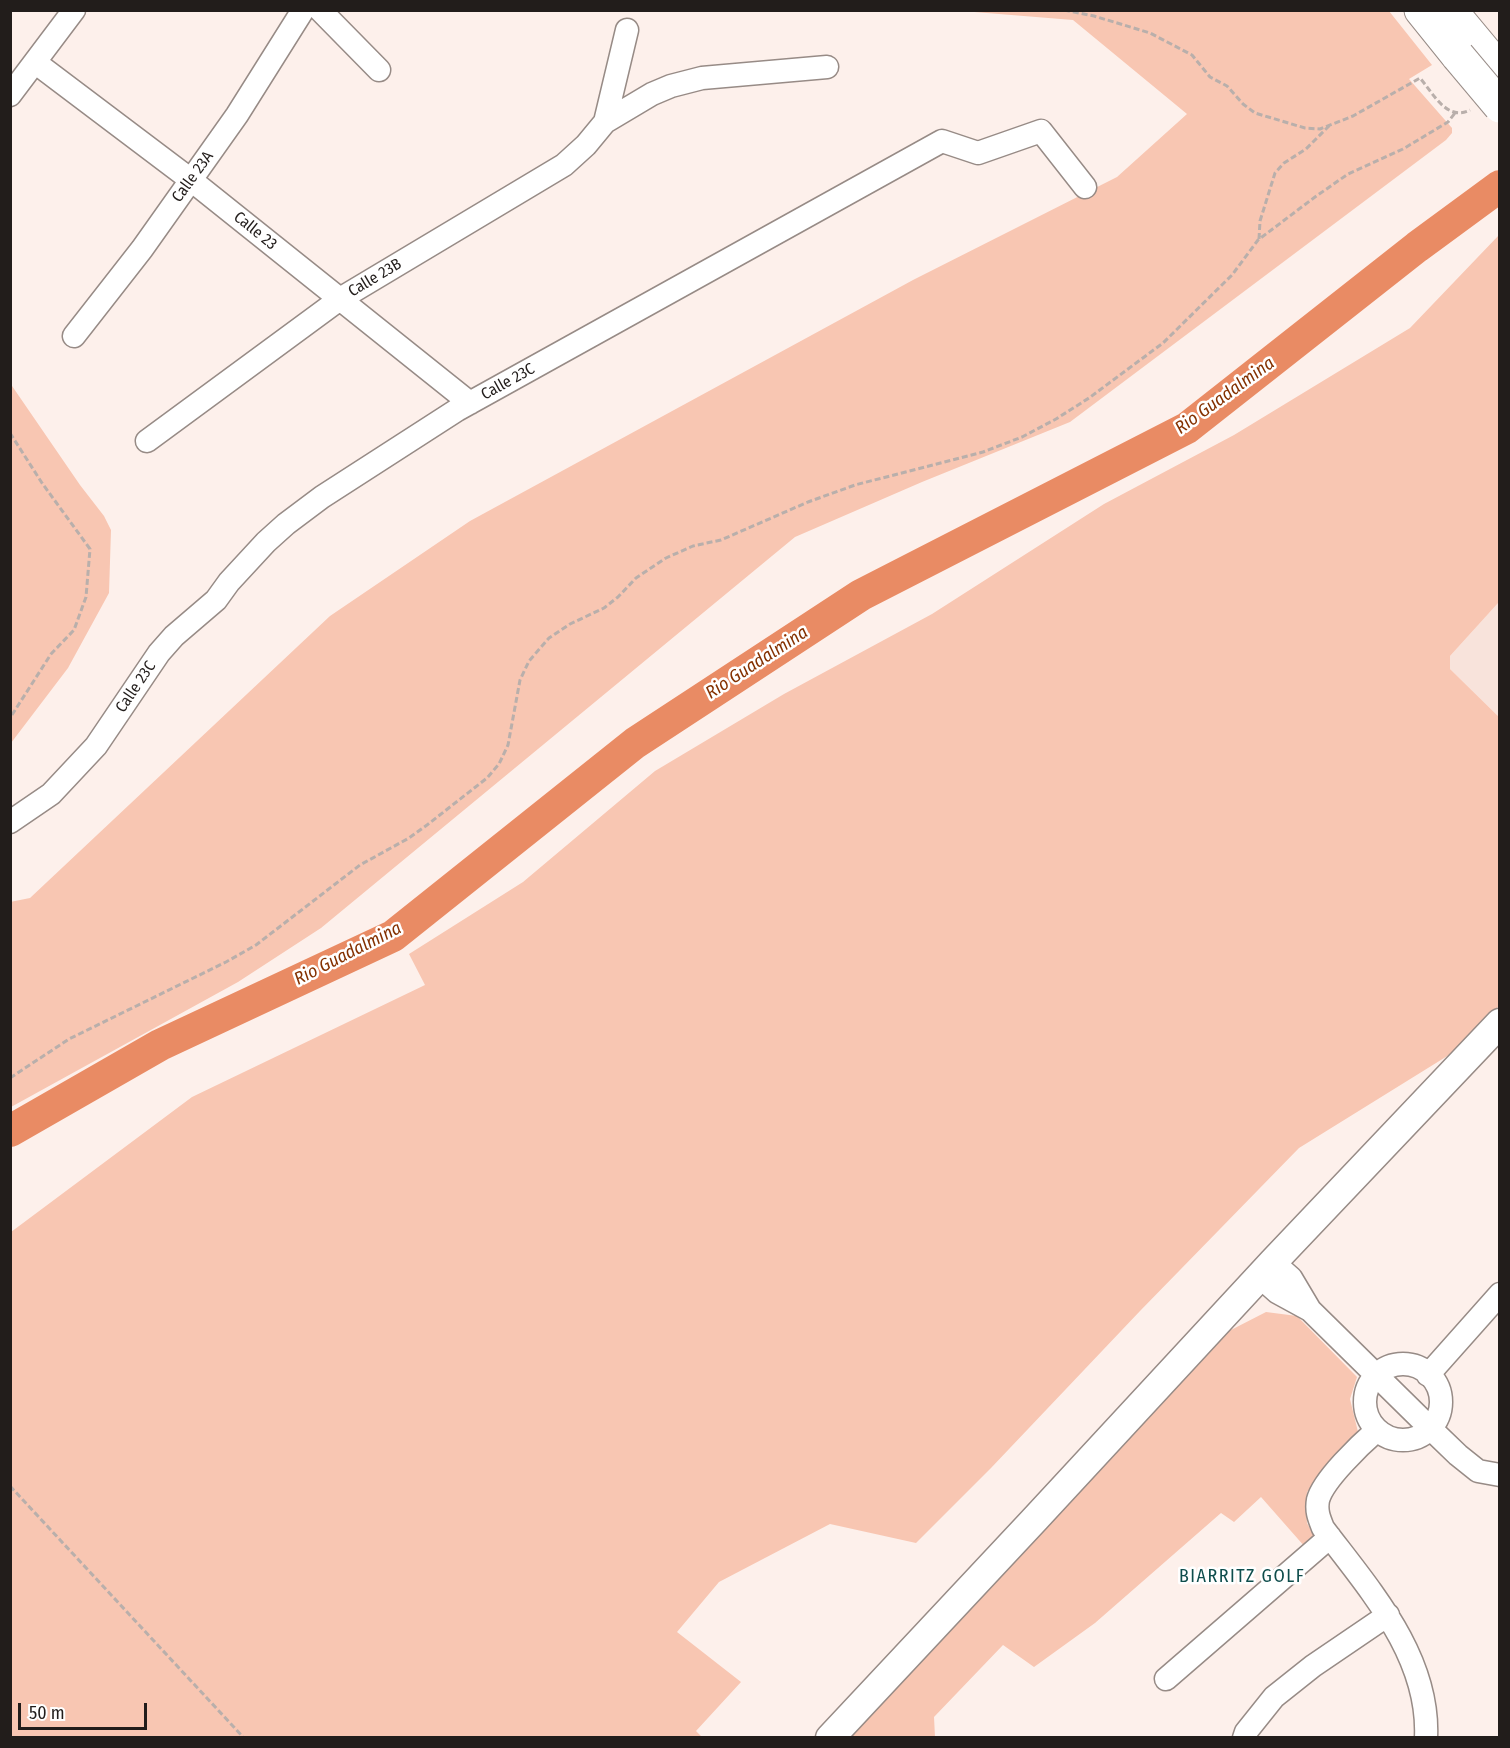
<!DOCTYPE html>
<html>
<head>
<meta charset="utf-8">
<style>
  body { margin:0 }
  #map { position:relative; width:1510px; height:1748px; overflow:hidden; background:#fdf0eb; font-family:"Fira Sans Condensed",sans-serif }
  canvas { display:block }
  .frame { position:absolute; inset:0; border:12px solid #221d1b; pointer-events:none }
  .scale { position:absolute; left:18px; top:1703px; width:129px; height:27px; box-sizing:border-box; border:3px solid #221d1b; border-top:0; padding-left:8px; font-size:18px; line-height:21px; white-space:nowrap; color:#221d1b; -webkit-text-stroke:4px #fff; paint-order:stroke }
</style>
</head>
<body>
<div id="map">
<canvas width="1510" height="1748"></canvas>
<div class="frame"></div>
<div class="scale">50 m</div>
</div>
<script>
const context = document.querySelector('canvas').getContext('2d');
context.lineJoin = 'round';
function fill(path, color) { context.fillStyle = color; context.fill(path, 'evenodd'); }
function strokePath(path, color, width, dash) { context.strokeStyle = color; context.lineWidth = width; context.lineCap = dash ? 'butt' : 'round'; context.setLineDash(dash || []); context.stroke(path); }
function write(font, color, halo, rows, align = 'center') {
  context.font = font + ' "Fira Sans Condensed",sans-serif'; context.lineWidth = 5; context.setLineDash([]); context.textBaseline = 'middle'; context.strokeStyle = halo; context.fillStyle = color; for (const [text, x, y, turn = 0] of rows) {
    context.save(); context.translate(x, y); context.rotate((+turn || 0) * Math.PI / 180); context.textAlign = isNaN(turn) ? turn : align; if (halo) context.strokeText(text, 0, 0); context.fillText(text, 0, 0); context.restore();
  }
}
fill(new Path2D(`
  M1499 602V717L1450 669V656Z`), '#f8e3db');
fill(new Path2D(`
  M962 11H1389L1432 65 1409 79 1452 128V133L1446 140 1070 422 922 482 795 537 321 928 238 982 11 1107 10 902 30 898 330 616 470 521 913 280 1117 177 1187 114 1073 20Z
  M1499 235V602L1450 656V669L1499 717V1006L1457 1050 1299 1148 1140 1311 991 1468 916 1543 830 1524 719 1582 677 1632 741 1682 696 1731 702 1737 11 1738V1232L192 1097 425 985 409 954 523 882 655 771 784 694 932 614 1104 504 1234 435 1410 328Z
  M10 383 80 485 104 516 111 530 109 593 68 668 11 743Z
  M1266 1312 1297 1316 1357 1377 1350 1399 1358 1432 1307 1492 1306 1508 1307 1523 1315 1538 1305 1547 1261 1497 1234 1522 1221 1513 1095 1623 1034 1667 1003 1645 934 1717 935 1737 842 1738 1185 1375 1229 1331Z`), '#f8c6b2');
strokePath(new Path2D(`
  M10 1131 160 1045 393 936 635 743 861 595 1187 428 1417 247 1500 186`), '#e98b64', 32);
const minor = new Path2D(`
  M320 10 379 70
  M36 63 191 180 470 403
  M10 95 74 10
  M605 122 652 94 671 86 702 78 827 67
  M74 336 142 249 237 115 303 10
  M147 441 340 299 564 165 586 145 605 122 627 30
  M10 822 51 794 96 746 159 653 174 636 216 600 229 582 266 542 286 524 322 497 457 410 942 141 978 153 1041 131 1085 187
  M1273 1262 1291 1278 1310 1310 1431 1429 1458 1455 1478 1471 1500 1475
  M1259 1276 1277 1292 1310 1310
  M1365 1402a38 38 0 1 1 76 0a38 38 0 1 1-76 0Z
  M1428 1375 1500 1294
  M1377 1430C1361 1444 1323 1480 1318 1500 1316 1511 1319 1518 1323 1528 1369 1589 1430 1656 1426 1738
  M1166 1679 1330 1537
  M1244 1738 1246 1732 1274 1697 1313 1666 1388 1615`);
const major = new Path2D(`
  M830 1738 1036 1518 1273 1262 1500 1023`);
const highway = new Path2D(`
  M1421 10 1458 56
  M1450 10 1500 70`);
strokePath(minor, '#978b86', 25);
strokePath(major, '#978b86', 31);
strokePath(highway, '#978b86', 35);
strokePath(new Path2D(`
  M1064 10 1094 16 1150 33 1192 55 1210 77 1227 86 1243 104 1255 113 1305 128 1320 129 1353 116 1420 78C1433 93 1447 122 1470 110
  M1259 239 1260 221 1275 173 1284 163 1306 149 1329 126
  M10 433 42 483 90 549 86 597 74 630 51 654 10 718
  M10 1078 69 1039 226 962 256 945 360 865 409 838 427 825 487 778 499 764 508 745 520 680 529 661 549 638 570 624 604 608 618 597 636 578 666 558 693 546 721 540 808 502 855 485 983 452 1022 437 1056 419 1089 398 1163 343 1232 275 1258 240 1315 197 1348 174 1403 149 1448 122 1455 113
  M10 1486 244 1738`), '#b9afab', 3, [6, 3]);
strokePath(minor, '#fff', 22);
strokePath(major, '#fff', 28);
strokePath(highway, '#fff', 33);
const highwayBridge = new Path2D(`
  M1458 56 1500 106`);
strokePath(highwayBridge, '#978b86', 35, []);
strokePath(highwayBridge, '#fff', 33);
write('16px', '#221d1b', '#fff', [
  ["Calle 23A",193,177,-54],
  ["Calle 23",255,231,39],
  ["Calle 23B",375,278,-31],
  ["Calle 23C",508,382,-29],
  ["Calle 23C",136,687,-56]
]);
write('italic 18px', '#843101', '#fff', [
  ["Rio Guadalmina",1225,396,-36],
  ["Rio Guadalmina",757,663,-33],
  ["Rio Guadalmina",348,954,-27]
]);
context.letterSpacing = '1.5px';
write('18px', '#0e4d4c', '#fff', [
  ["BIARRITZ GOLF",1242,1577]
]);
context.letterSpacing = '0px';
</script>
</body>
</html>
